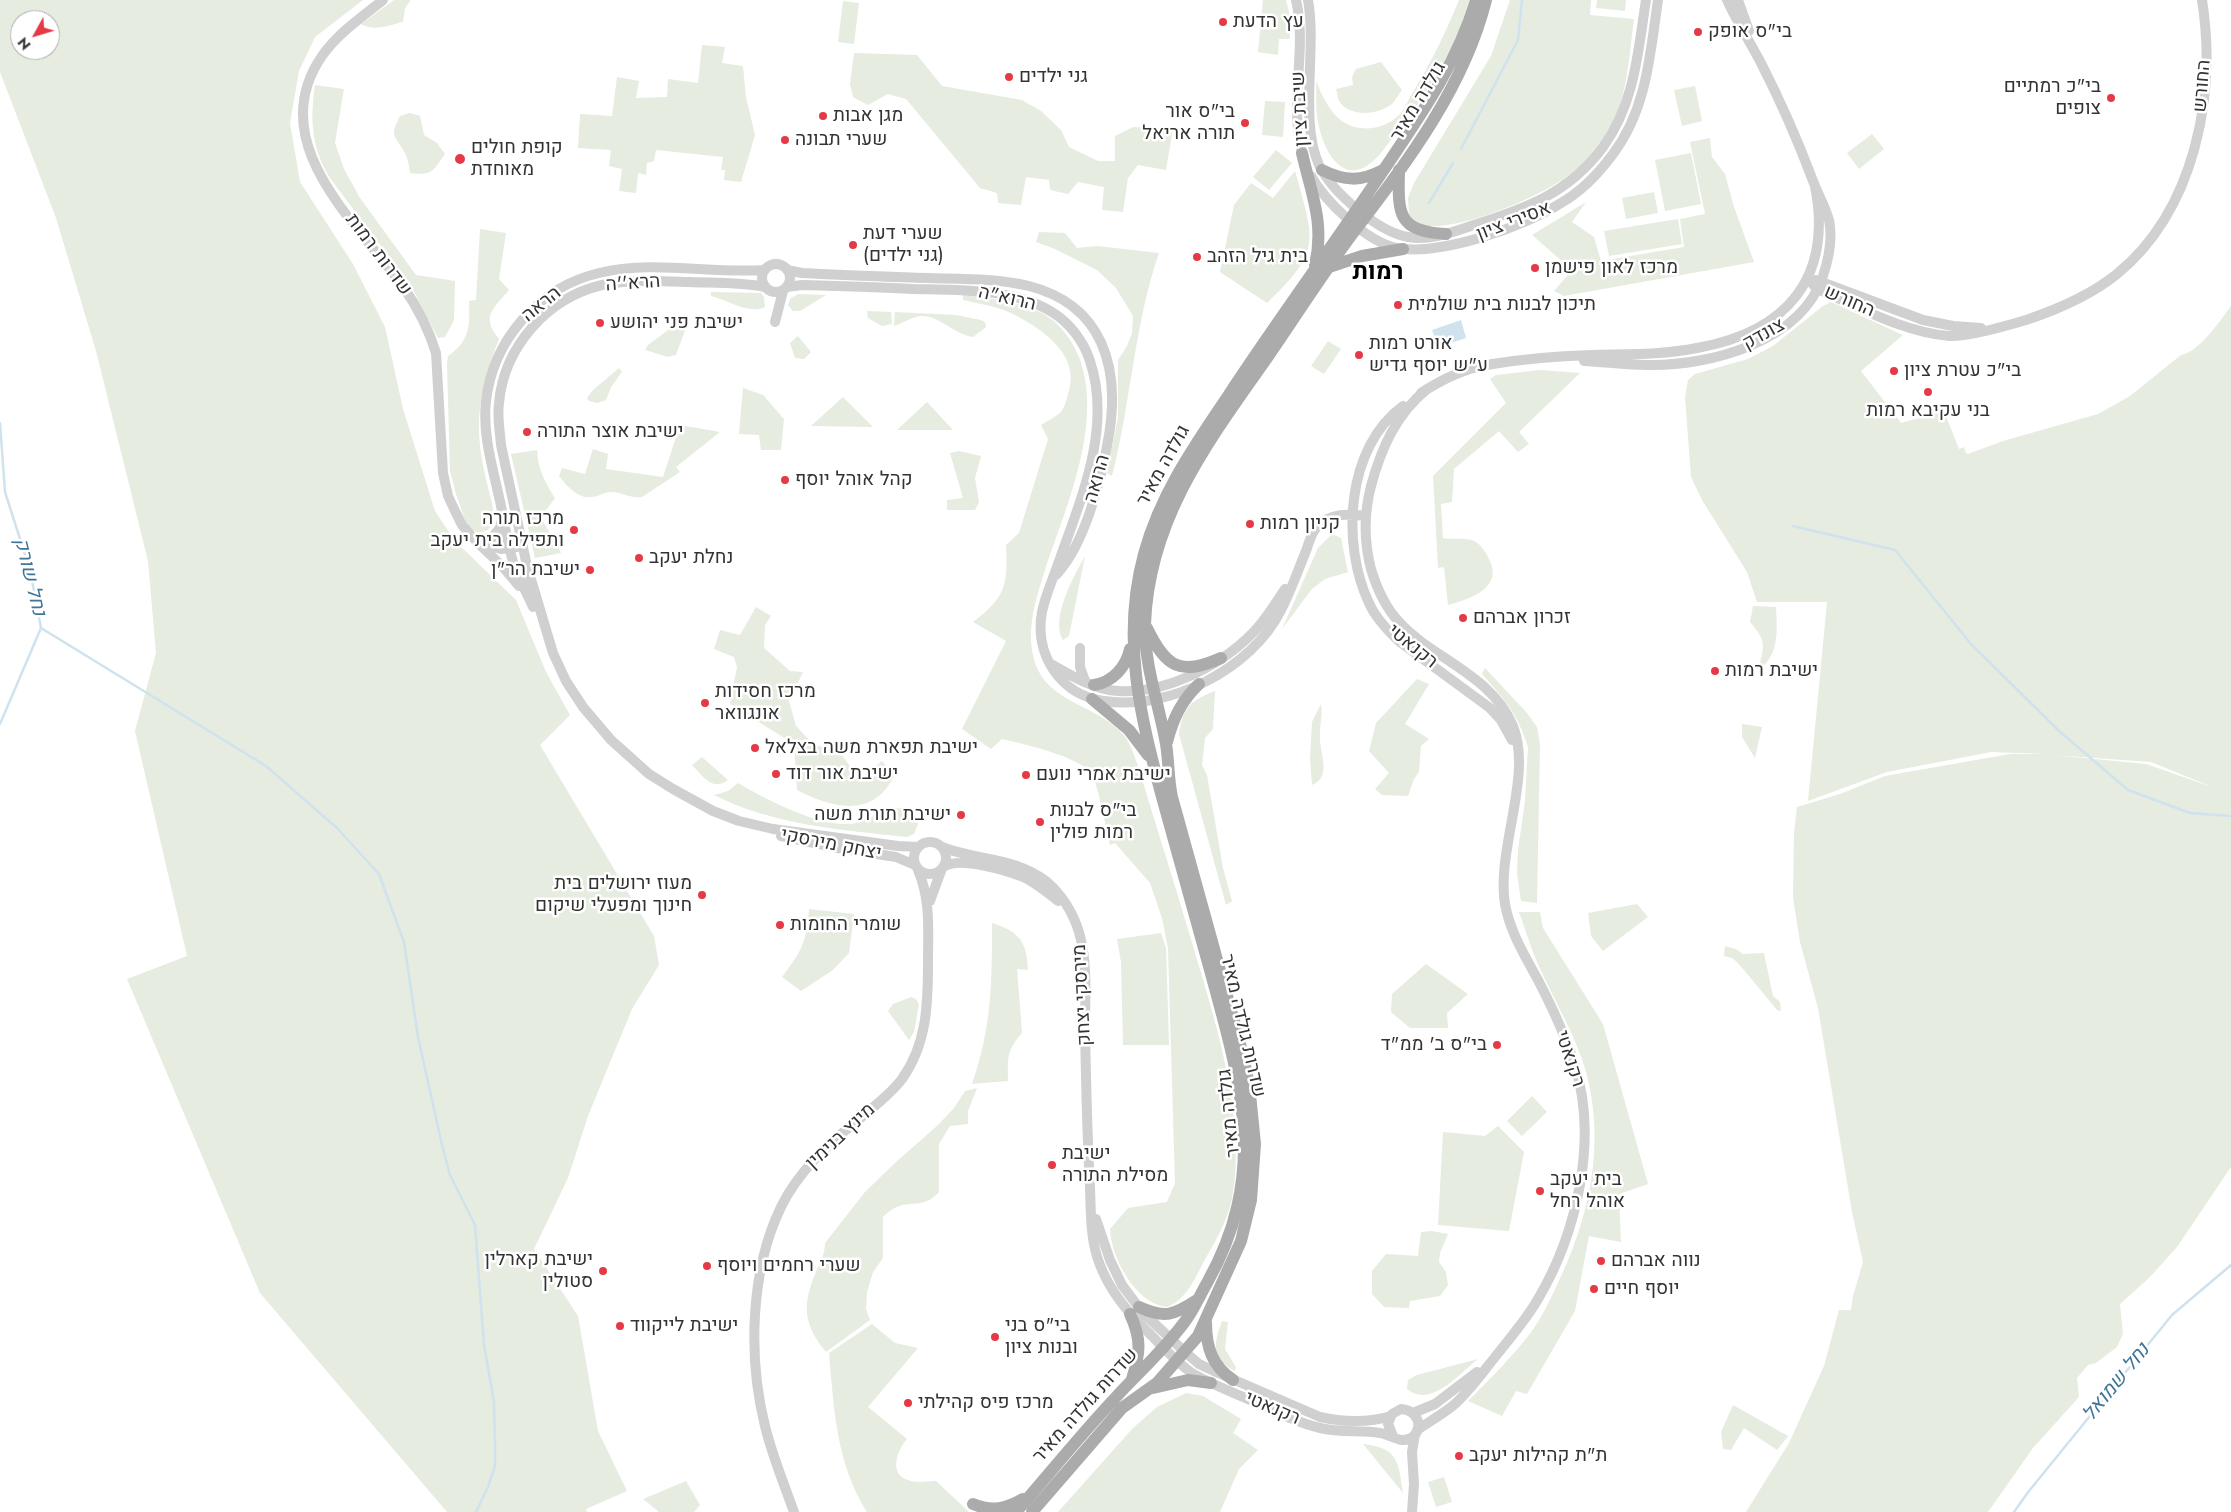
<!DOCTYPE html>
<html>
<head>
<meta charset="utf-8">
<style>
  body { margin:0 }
  #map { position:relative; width:2231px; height:1512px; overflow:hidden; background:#fff; font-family:Jost,sans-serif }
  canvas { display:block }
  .north { position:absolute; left:10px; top:10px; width:50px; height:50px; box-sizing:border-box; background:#fff; border:1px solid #adadad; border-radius:50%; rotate:231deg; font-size:14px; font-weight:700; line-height:20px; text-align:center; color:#333 }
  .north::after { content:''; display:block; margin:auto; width:18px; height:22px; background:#e63946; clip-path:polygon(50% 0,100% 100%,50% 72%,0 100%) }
</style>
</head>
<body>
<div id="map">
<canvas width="2231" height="1512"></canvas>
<div class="north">N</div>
</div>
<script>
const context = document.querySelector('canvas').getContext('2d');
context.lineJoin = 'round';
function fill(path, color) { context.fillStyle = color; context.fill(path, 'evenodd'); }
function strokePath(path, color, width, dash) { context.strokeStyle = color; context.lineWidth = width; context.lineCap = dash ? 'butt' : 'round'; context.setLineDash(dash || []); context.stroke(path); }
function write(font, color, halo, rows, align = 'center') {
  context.font = font + ' Jost,Heebo,sans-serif'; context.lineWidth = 5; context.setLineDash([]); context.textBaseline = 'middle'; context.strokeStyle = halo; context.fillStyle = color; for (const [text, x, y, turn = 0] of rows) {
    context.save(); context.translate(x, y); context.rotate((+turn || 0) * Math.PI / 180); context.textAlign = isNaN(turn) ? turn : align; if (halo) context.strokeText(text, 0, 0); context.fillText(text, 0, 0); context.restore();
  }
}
fill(new Path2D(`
  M0 0H363L315 37 299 71 290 123 300 182 353 264 385 327 403 409 435 511 455 541 516 600 546 672 570 715 540 745 654 936 659 965 632 1009 588 1116 568 1178 534 1249 578 1316 598 1431 627 1491 586 1509 587 1512H447L260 1293 127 979 187 956 135 731 156 653 148 561 96 351 56 218 0 72ZM20 20H50V50H20Z
  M394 0H411L405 8 403 22C389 25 375 32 361 24Z
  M1263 0H1286L1289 12 1290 39H1279L1278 55 1258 52Z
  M1459 0H1469C1456 48 1429 91 1398 130 1389 142 1379 159 1365 167 1339 181 1324 148 1319 127 1315 112 1317 95 1316 81 1325 102 1335 125 1360 128 1374 130 1389 125 1399 115 1405 109 1408 100 1413 92 1431 63 1446 32 1459 0Z
  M1510 0H1591L1590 15 1634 19C1629 55 1628 98 1609 129 1598 146 1585 163 1569 175 1544 195 1447 238 1417 223 1414 221 1411 218 1409 215L1408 198 1414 183 1491 56Z
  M1597 0H1626L1625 11 1596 8Z
  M843 1 859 3 854 44 838 42Z
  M702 45 725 47 722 63 743 66 746 97 755 135 741 182 724 180 725 170H721L723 157 656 150 654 161 647 163 646 175 638 173 636 193 619 191 622 169 609 166 611 150 578 148 580 114 612 116 617 77 639 81 636 98 667 97 668 79 698 83Z
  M854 53 917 55 942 86 1022 100 1041 111 1061 130 1069 147 1098 161H1115V136L1133 127 1173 129 1166 170 1138 165 1128 178 1123 212 1102 210 1104 187 1078 182 1068 194 1050 190 1049 180 1026 177 1021 205 998 203 997 193 980 188 906 99 888 94 868 105 853 97 850 84Z
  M1381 62 1402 90C1399 94 1396 99 1393 103 1380 115 1350 118 1339 101 1338 98 1337 93 1336 89L1353 85 1352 77 1356 69Z
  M315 85 344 89 335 143 344 169 360 198 416 275 455 281 454 320 445 337 438 338 412 288 330 178C311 147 310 120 315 85Z
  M1695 86 1702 121 1682 126 1674 90Z
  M1265 101 1285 102 1283 137 1262 135Z
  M410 113 420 116 424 135 437 143 445 154C433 171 432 176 410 173 409 166 408 159 405 153 395 135 389 137 400 116Z
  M1872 134 1884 149 1859 169 1847 153Z
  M1710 138 1712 157 1725 174 1734 207 1754 262 1564 296 1554 291 1572 270 1532 235 1586 202 1572 222 1594 237 1601 261 1684 247 1680 219 1705 214 1690 142Z
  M1276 150 1292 163 1269 190 1253 177Z
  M1691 153 1701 204 1665 211 1655 160Z
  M1295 171C1314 240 1323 250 1267 303L1220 272 1234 205 1251 183 1273 198Z
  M1654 192 1658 213 1626 219 1622 198Z
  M1678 219 1682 244 1609 256 1604 231Z
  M480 229 506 233 499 279 509 290C494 308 480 316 499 339 485 375 476 406 480 445 482 469 490 491 494 514L493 523 488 530 479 533 471 529 465 520 456 494 450 471 447 364 448 356C470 341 470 325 469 301L476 300Z
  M1039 232 1065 233 1077 248 1098 246 1159 253C1134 325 1131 403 1112 476L1107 473 1118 417V360L1127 346 1132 333 1133 316 1116 288 1097 270 1055 249 1036 242Z
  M711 292 761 293 764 297 765 307C749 315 728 300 711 296Z
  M798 294 826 295 800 311H793L788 305 790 299Z
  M963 294C990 299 1022 301 1047 316 1061 325 1073 342 1079 357 1104 423 1066 507 1045 570 1036 599 1026 628 1034 659 1045 702 1094 704 1121 732 1130 741 1134 755 1138 766 1155 822 1173 879 1190 936 1213 1014 1248 1117 1232 1199 1227 1222 1215 1242 1204 1261 1195 1279 1186 1300 1167 1307 1136 1304 1111 1258 1110 1229L1128 1208 1167 1202 1175 1183 1168 948 1162 918 1150 883 1115 843 1110 845C1107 833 1097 781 1092 774 1079 756 1023 744 1002 739L991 749 962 729 1006 641 973 622C1006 597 1008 585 1006 545L1019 533 1048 439 1041 425C1047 421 1056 417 1061 412 1064 408 1067 400 1068 394 1082 357 1044 330 1015 315 1000 307 981 304 963 300Z
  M1831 302 1903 335 1861 371 1901 423 1944 411 1959 449 1964 447 1966 453 1968 454 2003 441 2098 414 2130 396 2181 355C2199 352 2220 321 2231 306V1167L2177 1247 2149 1278 2120 1304 2123 1334 2117 1347 2096 1363 2088 1365 2077 1378 2079 1397 2033 1448 1988 1512H1746L1789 1443 1824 1366 1839 1310H1851L1853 1296 1863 1262 1852 1212 1818 1008 1800 942 1793 898 1794 833 1797 807 1840 794 1885 776 2010 754H2045L1991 752 1887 772 1808 801 1827 602H1757L1747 572 1702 500 1691 477 1685 397 1688 380 1695 374 1748 359 1773 346 1823 306ZM2053 755 2151 762 2215 788 2146 764Z
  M867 311 891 312 892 324 882 326 868 318Z
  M895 312 956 315 981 320 985 322 986 327 973 337C955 335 939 315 921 316 912 317 903 323 894 326Z
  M683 319 687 325 676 355 668 357 645 350 648 345Z
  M798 336 811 352 804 359 795 358 790 343Z
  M1328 341 1341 349 1324 374 1311 366Z
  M619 368 622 372 611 387 606 400 597 403 589 401 587 398 593 390Z
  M1540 370 1580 373 1519 432 1529 444 1518 452 1499 431 1454 469 1452 502 1441 504 1443 538C1452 540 1466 537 1474 541 1481 544 1486 553 1489 559 1504 588 1470 599 1448 605L1444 567 1438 568 1433 476 1506 403 1490 379 1496 375Z
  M743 388 763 395 784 419 781 450H761L759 435 739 434Z
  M843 397 873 427 811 426Z
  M927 402 953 430H897Z
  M680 425 720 432 676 467 680 472 642 497C632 499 621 492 611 492 604 492 598 497 591 497 578 499 566 485 559 476L562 468 585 474 593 449 608 454 606 469 663 477Z
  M537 450C538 470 545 482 555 498L541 517C547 530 556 540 561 553L535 558 511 454Z
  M959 451 981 456 975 478 979 502 975 510H947V500L963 498 950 453Z
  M1332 534 1341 538 1348 572 1325 579 1312 589 1282 629 1318 548Z
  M1085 556 1069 636 1063 640C1050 618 1074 576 1085 556Z
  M1753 606 1776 607C1777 628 1780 656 1759 669 1764 644 1767 642 1750 622Z
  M756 607 771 616 765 625 764 648 790 671 803 672 789 701 796 726 814 745 838 750 858 777 867 774 882 761 894 776C873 819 832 808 797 790L794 744 730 704 737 667 734 657 714 649 720 630 740 635Z
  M1485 668 1527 713 1537 727 1540 745 1537 903 1521 901 1517 874 1518 850 1525 801 1528 747C1518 714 1504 699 1482 674Z
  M1417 679 1429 684 1405 724 1429 739 1421 746 1419 772 1414 779 1408 796 1382 795 1375 789 1389 773 1369 751 1376 723Z
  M1215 691 1213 729 1205 738 1202 765 1207 775 1223 868 1232 901 1226 905 1179 734C1183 707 1190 701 1215 691Z
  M1321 704C1323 716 1319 727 1320 739 1320 754 1332 777 1312 785L1310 759 1312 722Z
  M1742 724 1762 727 1755 758 1742 737Z
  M702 757 728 780C712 792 703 776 692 765Z
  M738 783C765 799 817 826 849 824 872 823 903 789 918 824L914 834 907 837C842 830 773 825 714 795L728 791Z
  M1637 904 1648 917 1603 951 1591 936 1588 913Z
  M809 909 854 914 849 953 833 970 801 991 782 977C803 949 806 943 809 909Z
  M1519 912H1540L1543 928 1603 1024 1648 1184 1619 1194 1621 1242 1589 1236 1575 1311 1527 1394 1516 1391 1502 1416 1468 1401C1490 1379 1513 1356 1532 1331 1542 1317 1550 1300 1557 1285 1589 1219 1606 1145 1586 1072 1575 1033 1553 999 1537 962 1530 946 1525 928 1519 912Z
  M992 923C1019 931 1027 942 1028 970L1017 969 1022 1033C1006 1051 1008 1058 1008 1081L972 1084C992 1026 992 983 992 923Z
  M1161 933 1166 948 1169 1045H1123L1121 962 1117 939Z
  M1725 946 1736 949 1743 954 1764 953 1773 996 1780 1002 1781 1011 1777 1010C1770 1002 1738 961 1732 958 1730 957 1727 957 1724 956Z
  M1426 964 1468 994 1447 1013 1448 1028H1410L1391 1012 1392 994Z
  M911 997 916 999 919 1004 914 1032 909 1040 888 1011 893 1004Z
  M977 1088 968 1111V1124L950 1126 939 1144V1192C923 1210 909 1199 893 1209 889 1211 886 1214 883 1217V1258L873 1272 867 1292 866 1309 870 1320 826 1352C803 1324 802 1305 816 1272 820 1263 825 1254 825 1243L865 1192 896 1162 938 1125 954 1108 965 1091Z
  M1532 1096 1547 1112 1522 1136 1507 1121Z
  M1498 1126 1524 1152 1509 1231 1438 1225 1443 1132 1485 1136Z
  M1432 1231 1448 1234 1440 1253 1439 1262 1446 1272 1448 1285 1440 1296 1410 1301 1409 1308 1384 1307 1372 1294V1271L1386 1254 1418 1256 1421 1232Z
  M1222 1321 1228 1322 1225 1349 1236 1367 1235 1371C1210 1359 1214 1343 1222 1321Z
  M872 1324 895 1343 918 1348 868 1407 907 1439C896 1452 888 1476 911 1481 918 1483 928 1481 936 1481L969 1512H867C836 1463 834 1409 829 1353Z
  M1478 1359C1460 1373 1431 1409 1407 1389L1408 1380 1417 1375Z
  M1186 1393 1203 1396 1241 1419 1233 1433 1258 1450 1239 1469 1220 1512H1058L1133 1428 1157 1407Z
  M1733 1405 1788 1436 1777 1450 1744 1428 1731 1450 1723 1449 1721 1432Z
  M1363 1444C1398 1448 1398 1460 1403 1493Z
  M1444 1477 1452 1502 1436 1507 1428 1482Z
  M686 1481 700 1505 694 1512H659L643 1499Z`), '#e6ecdf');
fill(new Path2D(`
  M1461 320 1466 338 1438 347 1432 330Z`), '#cfe2ee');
strokePath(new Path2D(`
  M1461 149 1518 40 1522 0
  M1429 203 1453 163
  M0 423 5 492 30 570 41 628 0 724
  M1793 526 1895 550 1971 644 2058 730 2128 790 2190 813 2231 816
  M41 628 266 766 337 828 379 874 404 942 418 1037 442 1145 450 1175 475 1225 484 1345 494 1402 495 1448V1466L488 1487 476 1512
  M2014 1512 2029 1491 2172 1315 2231 1265`), '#cfe2ee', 2.5);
strokePath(new Path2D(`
  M383 0C362 17 338 33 322 56 262 143 358 223 404 288 418 308 429 330 436 353L443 473 448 496 455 511 462 525 477 542 501 549 523 546
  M1296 0C1308 51 1287 107 1304 158
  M1308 0C1317 49 1299 121 1319 165 1332 192 1378 232 1408 237 1430 241 1453 232 1474 225 1527 208 1569 193 1603 147 1635 103 1638 51 1646 0
  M1738 0 1749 31
  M1311 176C1325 201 1364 239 1393 247 1435 258 1524 227 1561 203 1582 191 1599 173 1613 154 1647 109 1650 54 1658 0
  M762 278a14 14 0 1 1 28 0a14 14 0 1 1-28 0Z
  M787 270 802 273C844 275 885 277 927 278 961 279 996 278 1029 286 1103 305 1120 367 1109 435 1102 477 1085 545 1056 575
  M1808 279 1817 289C1859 307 1903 332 1949 336 1969 337 2006 326 2026 320 2059 309 2091 295 2117 274 2195 210 2217 95 2202 0
  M1816 280 1923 320 1953 326 1981 328
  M765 287C741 282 715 283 689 282 661 281 630 279 602 285 547 298 504 347 499 403 497 417 500 431 501 445L527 566 553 653 566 681 583 707 611 740 649 774 673 789 713 811 739 821 773 829 898 846 918 847
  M787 287 802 285C839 286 876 287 913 289 959 290 1012 288 1052 312 1070 323 1084 342 1090 361 1113 430 1079 503 1057 567 1052 581 1045 597 1042 612 1034 654 1060 695 1104 701 1169 711 1252 669 1281 610 1291 591 1298 570 1306 551 1309 543 1311 533 1317 527 1330 512 1349 514 1366 516
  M775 322 783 291
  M1584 361C1605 362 1627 365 1648 365 1710 366 1801 342 1823 276 1829 258 1833 239 1829 220 1825 206 1818 194 1813 181 1798 141 1781 102 1761 63 1750 42 1737 22 1727 0
  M1421 393C1441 380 1463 369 1486 365 1521 359 1557 356 1592 355 1627 354 1662 355 1697 348 1787 332 1833 278 1815 186
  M1403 406C1346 447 1341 544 1369 603 1376 619 1388 631 1400 642L1490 708 1501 720 1512 740
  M477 540 491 539 500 528 502 519
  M481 546 503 567 519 586
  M533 607C527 593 519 579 514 565 508 546 505 526 501 506 494 472 482 436 486 401 493 340 539 287 599 273 653 260 711 274 765 270
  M1080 648V667L1085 681
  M1051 664C1070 675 1095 690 1118 691 1168 694 1227 663 1259 626 1269 614 1277 601 1285 589
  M781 836 838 848 896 857 915 865
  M914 858a16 16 0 1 1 32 0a16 16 0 1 1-32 0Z
  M942 847C977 861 1016 857 1047 882 1062 895 1073 913 1079 932 1088 963 1085 997 1085 1029 1086 1082 1087 1134 1090 1187 1091 1212 1090 1241 1100 1265 1110 1291 1128 1313 1148 1332 1162 1346 1176 1362 1192 1373 1212 1385 1235 1393 1255 1402 1276 1412 1298 1423 1320 1428 1340 1433 1360 1430 1380 1433 1388 1434 1394 1439 1402 1440 1423 1441 1425 1411 1401 1409L1392 1414 1388 1424 1393 1436
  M945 866C961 857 1006 870 1023 877 1036 883 1047 892 1058 901
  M930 901 941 871
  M1096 1219 1110 1260 1122 1285 1143 1313 1185 1352 1199 1364 1216 1372 1320 1417C1342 1422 1369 1423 1391 1416
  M1413 1413 1435 1404 1477 1372
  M1417 1430C1430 1421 1445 1413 1456 1403 1471 1389 1483 1372 1495 1357 1510 1338 1526 1320 1538 1299 1577 1233 1599 1138 1574 1063 1565 1035 1552 1007 1538 980 1525 956 1510 932 1505 904 1496 850 1533 776 1513 726 1492 675 1433 659 1399 622 1385 607 1377 589 1371 569 1364 542 1364 513 1371 486 1381 449 1396 414 1427 389
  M794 1512C784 1484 772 1455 765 1426 748 1358 750 1271 781 1207 798 1172 828 1144 858 1120 873 1107 890 1095 902 1079 927 1044 928 1004 928 963 928 931 931 900 918 870
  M1412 1512 1414 1484 1412 1452 1415 1434`), '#d0d0d0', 10);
strokePath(new Path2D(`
  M1302 153C1311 193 1325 223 1315 265
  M1322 170C1344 181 1361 182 1383 170
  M1399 170C1398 214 1397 231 1446 234
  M1329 267 1362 256 1403 249
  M1147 628C1166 668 1181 676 1221 658
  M1094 685C1113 682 1126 667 1130 649
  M1092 699 1129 730 1148 755
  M1167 742C1173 719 1181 701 1199 684
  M1139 1307C1165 1319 1174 1315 1197 1300
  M1130 1314C1142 1340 1140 1353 1132 1379
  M1206 1322C1206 1347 1212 1366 1233 1380
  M1153 1388 1188 1380 1211 1383
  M973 1504C992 1512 1006 1509 1023 1499
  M1016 1512C1050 1473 1082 1433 1117 1396 1140 1371 1166 1348 1186 1320 1194 1309 1200 1295 1207 1283 1269 1173 1241 1083 1210 970 1194 912 1178 855 1162 797 1140 715 1121 638 1144 554 1160 495 1194 446 1228 396 1278 320 1332 247 1383 171 1420 116 1457 64 1476 0
  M1032 1512 1122 1408 1157 1383 1198 1336 1241 1241 1251 1200 1255 1144 1249 1084 1239 1039 1172 797C1168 779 1169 762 1166 744 1159 704 1144 665 1145 624 1149 517 1210 439 1269 355 1297 314 1324 272 1353 233 1407 162 1464 88 1486 0`), '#ababab', 12);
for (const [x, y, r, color] of [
  [1223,22,5,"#e63946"],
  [1698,32,5,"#e63946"],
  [1009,77,5,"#e63946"],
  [2111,98,5,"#e63946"],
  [823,116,5,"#e63946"],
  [1245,123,5,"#e63946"],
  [785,140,5,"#e63946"],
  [460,159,6,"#e63946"],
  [853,245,5,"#e63946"],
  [1197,257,5,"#e63946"],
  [1535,268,5,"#e63946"],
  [1398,305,5,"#e63946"],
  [600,323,5,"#e63946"],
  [1359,355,5,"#e63946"],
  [1894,371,5,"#e63946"],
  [1928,392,5,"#e63946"],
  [527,432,5,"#e63946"],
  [785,480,5,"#e63946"],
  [1250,524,5,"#e63946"],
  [574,530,5,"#e63946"],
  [639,558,5,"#e63946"],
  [590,570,5,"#e63946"],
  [1463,618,5,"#e63946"],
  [1715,671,5,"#e63946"],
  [705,703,5,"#e63946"],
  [755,748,5,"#e63946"],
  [776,774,5,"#e63946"],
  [1026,775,5,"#e63946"],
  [961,815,5,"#e63946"],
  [1040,822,5,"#e63946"],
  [702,895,5,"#e63946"],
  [780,925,5,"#e63946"],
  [1497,1045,5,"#e63946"],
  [1052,1165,5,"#e63946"],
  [1540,1191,5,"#e63946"],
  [1601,1261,5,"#e63946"],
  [707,1266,5,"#e63946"],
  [603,1271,5,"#e63946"],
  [1594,1289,5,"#e63946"],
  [620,1326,5,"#e63946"],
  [995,1337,5,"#e63946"],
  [908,1403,5,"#e63946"],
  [1459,1456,5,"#e63946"]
]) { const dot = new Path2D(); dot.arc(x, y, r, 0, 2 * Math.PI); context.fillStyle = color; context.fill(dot); strokePath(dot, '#fff', 2); }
write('19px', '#333', '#fff', [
  ["עץ הדעת",1233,22],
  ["בי\"ס אופק",1708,32],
  ["גני ילדים",1019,77],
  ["בי\"כ רמתיים",2101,87,"right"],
  ["צופים",2101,109,"right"],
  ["בי\"ס אור",1235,112,"right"],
  ["תורה אריאל",1235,134,"right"],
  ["מגן אבות",833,116],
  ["שערי תבונה",795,140],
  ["קופת חולים",471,148],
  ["מאוחדת",471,170],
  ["שערי דעת",863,234],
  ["(גני ילדים)",863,256],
  ["בית גיל הזהב",1207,257],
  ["מרכז לאון פישמן",1545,268],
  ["תיכון לבנות בית שולמית",1408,305],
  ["ישיבת פני יהושע",610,323],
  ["אורט רמות",1369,344],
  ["ע\"ש יוסף גדיש",1369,366],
  ["בי\"כ עטרת ציון",1904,371],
  ["בני עקיבא רמות",1928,411,"center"],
  ["ישיבת אוצר התורה",537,432],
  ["קהל אוהל יוסף",795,480],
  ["מרכז תורה",564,519,"right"],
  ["ותפילה בית יעקב",564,541,"right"],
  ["קניון רמות",1260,524],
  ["נחלת יעקב",649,558],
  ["ישיבת הר\"ן",580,570,"right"],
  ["זכרון אברהם",1473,618],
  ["ישיבת רמות",1725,671],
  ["מרכז חסידות",715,692],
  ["אונגוואר",715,714],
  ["ישיבת תפארת משה בצלאל",765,748],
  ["ישיבת אור דוד",786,774],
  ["ישיבת אמרי נועם",1036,775],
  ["בי\"ס לבנות",1050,811],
  ["רמות פולין",1050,833],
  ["ישיבת תורת משה",951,815,"right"],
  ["מעוז ירושלים בית",692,884,"right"],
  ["חינוך ומפעלי שיקום",692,906,"right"],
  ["שומרי החומות",790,925],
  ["בי\"ס ב' ממ\"ד",1487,1045,"right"],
  ["ישיבת",1062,1154],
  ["מסילת התורה",1062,1176],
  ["בית יעקב",1550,1180],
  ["אוהל רחל",1550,1202],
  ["ישיבת קארלין",593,1260,"right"],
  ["סטולין",593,1282,"right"],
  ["נווה אברהם",1611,1261],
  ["שערי רחמים ויוסף",717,1266],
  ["יוסף חיים",1604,1289],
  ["ישיבת לייקווד",630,1326],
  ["בי\"ס בני",1005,1326],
  ["ובנות ציון",1005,1348],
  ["מרכז פיס קהילתי",918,1403],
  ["ת\"ת קהילות יעקב",1469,1456]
], 'left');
write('19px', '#333', '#fff', [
  ["החורש",2203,86,-85],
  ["גולדה מאיר",1419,102,-59],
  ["שיבת ציון",1301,109,-93],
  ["אסירי ציון",1514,222,-21],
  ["שדרות רמות",378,255,53],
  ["הרא''ה",633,284,-4],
  ["הרוא\"ה",1007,299,13],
  ["החורש",1849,302,23],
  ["הראה",542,305,-39],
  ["צונדק",1764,335,-29],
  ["גולדה מאיר",1164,466,-61],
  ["הרואה",1098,479,-74],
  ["רקנאטי",1412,647,39],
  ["יצחק מירסקי",831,845,11],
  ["מירסקי יצחק",1083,995,-93],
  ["שדרות גולדה מאיר",1242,1026,77],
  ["רקנאטי",1569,1059,72],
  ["גולדה מאיר",1230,1113,-96],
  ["מינץ בנימין",841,1137,-43],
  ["שדרות גולדה מאיר",1086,1406,-48],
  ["רקנאטי",1272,1409,23]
]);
write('italic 20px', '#3f7597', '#fff', [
  ["נחל שורק",29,577,76],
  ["נחל שמואל",2117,1383,-51]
]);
write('bold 24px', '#000', '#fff', [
  ["רמות",1378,273]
]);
</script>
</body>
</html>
